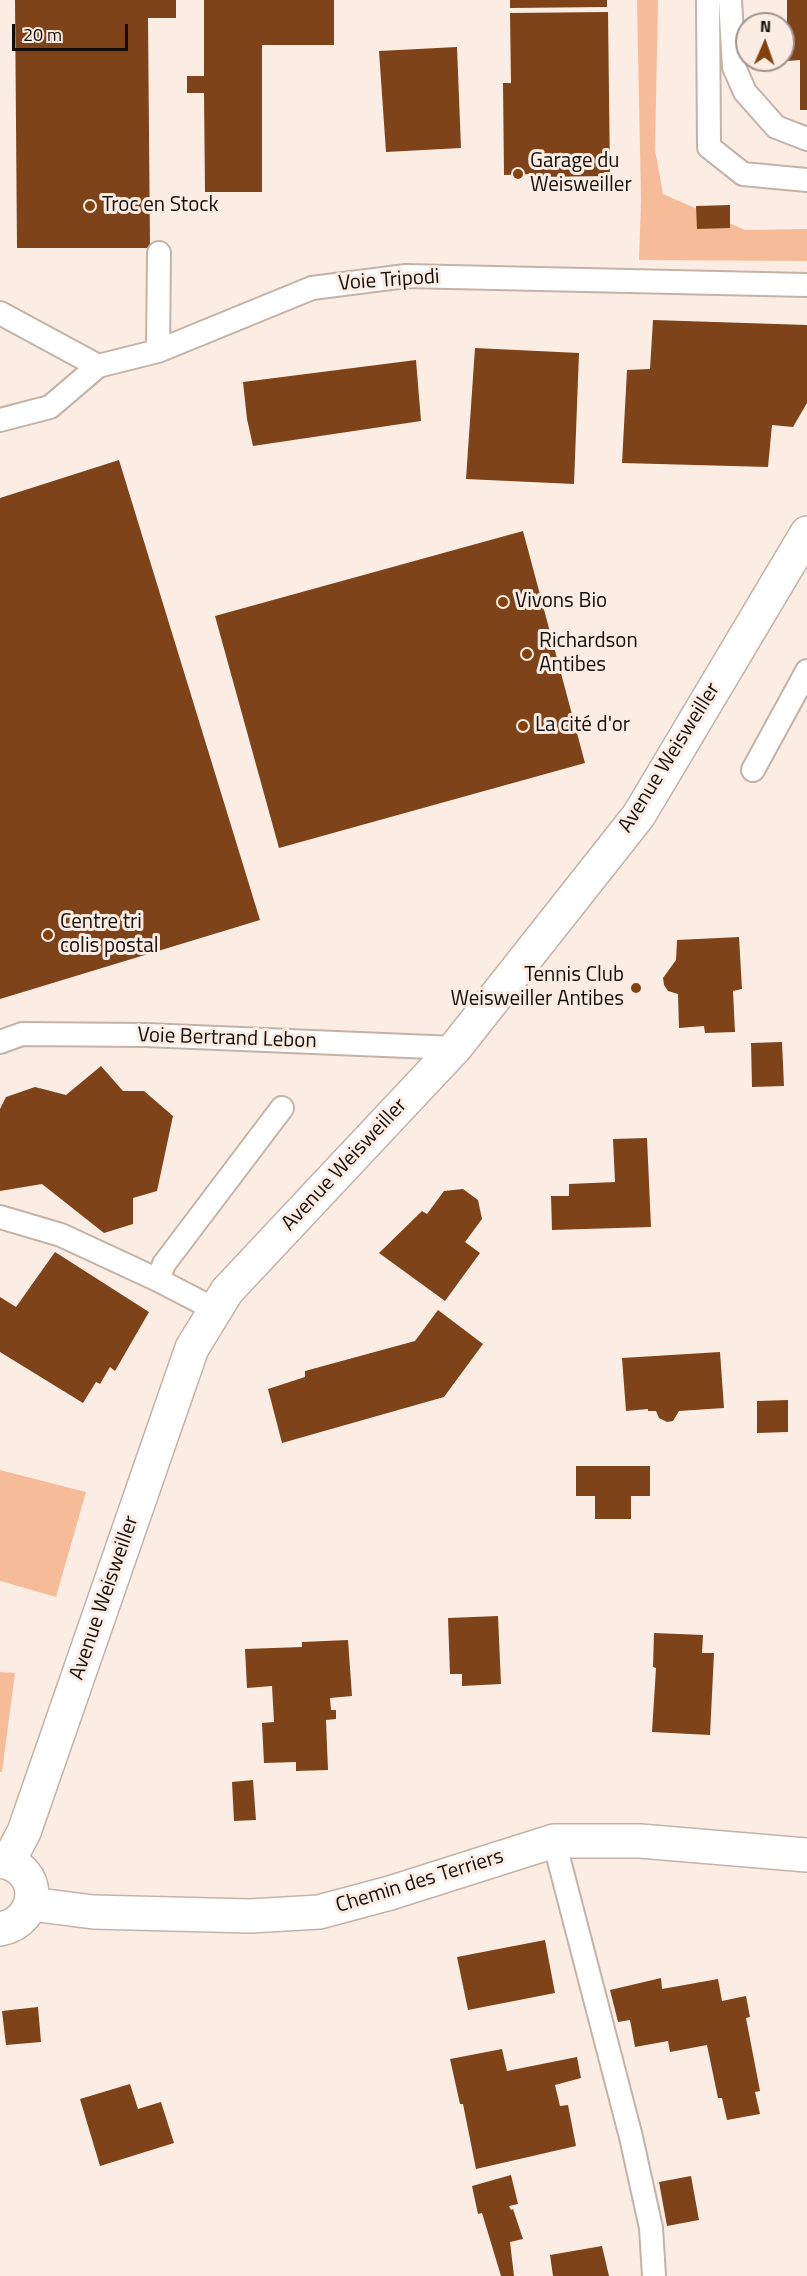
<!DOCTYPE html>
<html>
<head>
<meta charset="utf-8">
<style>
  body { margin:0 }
  #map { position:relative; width:807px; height:2276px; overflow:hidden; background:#fcede4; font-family:"Titillium Web",sans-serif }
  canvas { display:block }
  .north { position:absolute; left:735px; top:12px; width:60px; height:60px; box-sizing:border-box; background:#fcede4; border:2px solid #9f948d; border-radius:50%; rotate:2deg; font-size:16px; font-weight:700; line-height:24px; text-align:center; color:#140e0a }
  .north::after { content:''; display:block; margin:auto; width:21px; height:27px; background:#83410d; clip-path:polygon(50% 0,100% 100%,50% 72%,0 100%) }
  .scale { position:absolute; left:12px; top:24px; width:116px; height:27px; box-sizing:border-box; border:3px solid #140e0a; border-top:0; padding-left:8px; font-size:18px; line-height:21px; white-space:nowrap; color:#140e0a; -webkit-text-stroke:4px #fcede4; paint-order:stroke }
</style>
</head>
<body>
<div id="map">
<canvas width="807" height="2276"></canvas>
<div class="north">N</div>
<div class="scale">20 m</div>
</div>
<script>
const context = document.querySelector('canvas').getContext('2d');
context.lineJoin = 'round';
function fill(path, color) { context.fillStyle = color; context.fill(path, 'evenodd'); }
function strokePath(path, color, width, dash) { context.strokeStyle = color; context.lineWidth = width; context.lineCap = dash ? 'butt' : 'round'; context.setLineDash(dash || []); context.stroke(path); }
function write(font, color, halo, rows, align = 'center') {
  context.font = font + ' "Titillium Web",sans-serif'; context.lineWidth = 6; context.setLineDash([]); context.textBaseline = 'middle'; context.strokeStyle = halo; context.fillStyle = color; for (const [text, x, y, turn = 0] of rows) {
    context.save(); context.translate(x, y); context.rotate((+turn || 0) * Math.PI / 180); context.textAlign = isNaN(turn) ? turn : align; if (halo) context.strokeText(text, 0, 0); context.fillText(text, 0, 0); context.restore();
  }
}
fill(new Path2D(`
  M637 0H658L655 150 663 194 745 230 807 229V261L639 260 641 200Z
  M0 1470 86 1492 56 1597 0 1581Z
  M0 1672 15 1673 2 1772H0Z`), '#f6bc99');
fill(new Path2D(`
  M15 0H176V18H148L150 248H17Z
  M204 0H334V45H262V192H205L204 93H187V76H204Z
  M510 0H607V7L510 8Z
  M787 0H807V110H800V60L787 61Z
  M608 12 610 176 533 177V174L504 175 503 83H511L510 13Z
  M457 47 461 148 386 152 379 51Z
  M730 205V228L697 229 696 206Z
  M653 320 807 325V403L793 427 772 425 768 467 622 463 627 370 650 369Z
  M475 348 579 353 574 484 466 479Z
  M416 360 421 421 253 446 247 419 243 382Z
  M119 460 260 920 0 999V498Z
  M523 531 585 763 279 848 215 616Z
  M739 937 742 989 733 991 735 1032 705 1033 704 1026 679 1028 678 994 668 991 664 985 663 978 676 960 677 940Z
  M782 1042 784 1086 752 1087 751 1043Z
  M101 1066 123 1091H144L173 1116 157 1191 133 1198V1224L104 1233 42 1184 0 1191V1109L6 1097 35 1087 66 1095Z
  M647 1138 651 1227 552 1230 551 1196H569V1184L615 1182 613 1139Z
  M463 1189 478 1200 482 1219 465 1242 480 1253 445 1301 379 1253 422 1211 427 1214 444 1191Z
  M55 1252 149 1312 115 1371 110 1367 100 1384 96 1382 83 1403 0 1352V1297L16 1307Z
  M438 1310 483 1344 444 1397 282 1443 268 1389 305 1377V1371L415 1341Z
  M720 1352 724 1408 679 1411 673 1421 667 1422 659 1418 656 1411H648V1409L626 1411 622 1358Z
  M788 1400V1432L757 1433V1401Z
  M576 1466H650V1496H631V1519H595V1496H576Z
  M498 1616 501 1684 462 1686V1674H450L448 1618Z
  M654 1633 703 1635 702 1653H714L710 1735 652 1732 656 1668 653 1667Z
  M348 1640 352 1696 330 1698 331 1710H336V1719L326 1720 328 1770 296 1771V1762L264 1763 262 1723 274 1722 272 1686 247 1688 245 1649 302 1647V1642Z
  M253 1780 256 1820 234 1821 232 1782Z
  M545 1940 555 1993 468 2010 457 1957Z
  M661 1978 662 1989 718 1979 722 2001 746 1996 750 2017 746 2018 760 2091 755 2092 760 2114 727 2120 722 2098H718L707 2045 670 2052 668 2041 635 2047 630 2020 618 2022 610 1990Z
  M38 2007 41 2042 6 2045 2 2011Z
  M502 2049 507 2071 577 2057 581 2078 555 2085 560 2106 568 2105 576 2146 476 2169 463 2104H460L450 2059Z
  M130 2084 138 2109 161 2102 174 2143 100 2166 80 2099Z
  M511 2175 518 2204 509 2206 511 2210 513 2209 523 2239 510 2242 514 2276H501L482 2213 478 2214 472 2186Z
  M691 2176 699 2220 667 2226 659 2182Z
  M602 2246 609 2276H553L550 2255Z`), '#7e4319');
const service = new Path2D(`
  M708 0 709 147 743 174 807 180
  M730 0 734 67 745 92 776 127 807 139
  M0 313 98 366 158 351 312 288 406 276 807 285
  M158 351 159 253
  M0 420 50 407 98 366
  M753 770 807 671
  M0 1042 22 1034 146 1035 455 1048
  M0 1217 61 1235 158 1280
  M216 1310 158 1280 164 1264 282 1108
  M554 1841 631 2137 651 2228 654 2276`);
const minor = new Path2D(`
  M0 1861C43 1867 42 1921 0 1929
  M8 1862 24 1832 192 1348 227 1291 455 1048 639 815 807 533
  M31 1904 93 1912 250 1916 319 1912 390 1893 554 1841H640L807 1855`);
strokePath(service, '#c4b2a7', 26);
strokePath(minor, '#c4b2a7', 36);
strokePath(service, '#fff', 22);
strokePath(minor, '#fff', 33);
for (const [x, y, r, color] of [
  [518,174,6,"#83410d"],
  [90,206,6,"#83410d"],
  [503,602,6,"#83410d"],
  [527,654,6,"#83410d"],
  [523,726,6,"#83410d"],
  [48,935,6,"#83410d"],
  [636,988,6,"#83410d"]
]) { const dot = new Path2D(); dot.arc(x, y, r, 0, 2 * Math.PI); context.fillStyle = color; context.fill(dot); strokePath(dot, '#fcede4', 2); }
write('21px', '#140e0a', '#fcede4', [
  ["Garage du",530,162],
  ["Weisweiller",530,186],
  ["Troc en Stock",102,206],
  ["Vivons Bio",515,602],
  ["Richardson",539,642],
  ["Antibes",539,666],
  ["La cité d'or",535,726],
  ["Centre tri",60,923],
  ["colis postal",60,947],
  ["Tennis Club",624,976,"right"],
  ["Weisweiller Antibes",624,1000,"right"]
], 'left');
write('21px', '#140e0a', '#fcede4', [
  ["Voie Tripodi",389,281,-4],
  ["Avenue Weisweiller",670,758,-58],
  ["Voie Bertrand Lebon",227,1039,2],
  ["Avenue Weisweiller",345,1165,-47],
  ["Avenue Weisweiller",105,1598,-71],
  ["Chemin des Terriers",420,1882,-17]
]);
</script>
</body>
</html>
